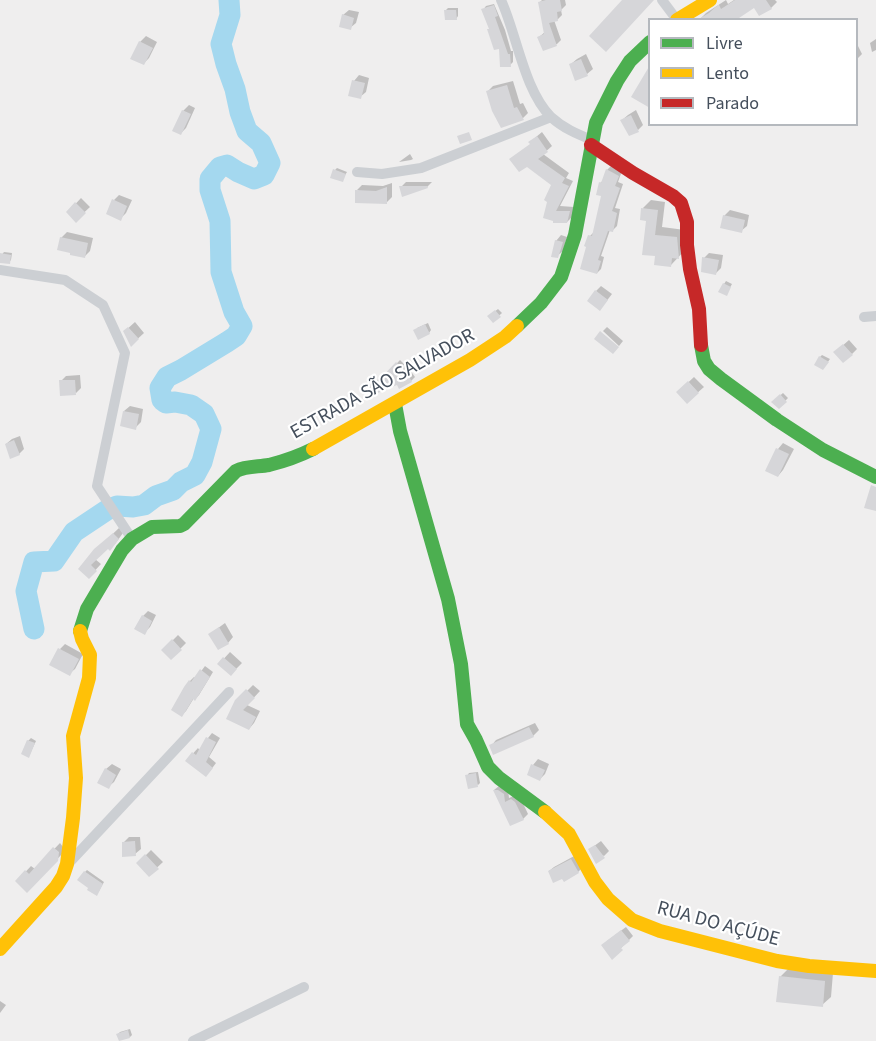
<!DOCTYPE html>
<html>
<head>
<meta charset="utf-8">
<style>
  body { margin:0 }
  #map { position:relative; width:876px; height:1041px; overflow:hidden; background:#efeeee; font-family:"Source Sans 3",sans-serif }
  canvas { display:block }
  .legend { position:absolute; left:648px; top:18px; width:210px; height:108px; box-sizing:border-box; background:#fff; border:2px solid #b5b9be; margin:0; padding:8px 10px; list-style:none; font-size:18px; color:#454f5c }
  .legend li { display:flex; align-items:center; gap:12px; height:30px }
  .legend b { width:30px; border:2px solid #b5b9be }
</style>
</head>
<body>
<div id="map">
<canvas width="876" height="1041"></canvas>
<ul class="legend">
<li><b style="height:8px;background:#4caf50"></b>Livre</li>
<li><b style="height:8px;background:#ffc107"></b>Lento</li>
<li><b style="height:8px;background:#c62828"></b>Parado</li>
</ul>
</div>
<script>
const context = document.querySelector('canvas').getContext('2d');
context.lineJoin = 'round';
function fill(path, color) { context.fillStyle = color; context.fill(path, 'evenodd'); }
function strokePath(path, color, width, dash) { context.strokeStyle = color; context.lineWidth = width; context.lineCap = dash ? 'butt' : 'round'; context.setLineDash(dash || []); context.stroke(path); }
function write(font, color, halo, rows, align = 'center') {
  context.font = font + ' "Source Sans 3",sans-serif'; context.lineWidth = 4.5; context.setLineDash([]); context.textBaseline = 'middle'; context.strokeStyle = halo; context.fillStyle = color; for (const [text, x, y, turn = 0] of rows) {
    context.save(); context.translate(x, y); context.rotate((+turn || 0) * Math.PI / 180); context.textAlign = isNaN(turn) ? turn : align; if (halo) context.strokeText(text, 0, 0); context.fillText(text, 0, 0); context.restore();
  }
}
fill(new Path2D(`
  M542 0H565L566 5 561 10 562 15 557 20H554L561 40 557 44 544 49 539 37 545 32 540 2Z
  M726 0 728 4 734 0H775L777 2 771 8 755 6 700 19 706 13Z
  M494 4 505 30 511 51H513V62L510 65 490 29 483 10 486 6Z
  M448 8H458V16L456 19 446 10Z
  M349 10 359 12 356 23 350 28 343 15Z
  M146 36 157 42 149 58 143 64 140 42Z
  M876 39V50L872 52 870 43Z
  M858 46 862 54 856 60V47Z
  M586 54 593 69 587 74 571 64 577 59Z
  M359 75 369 78 366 92 360 97 354 81Z
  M513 81 520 104 523 103 528 113 523 118 502 127 488 91 493 86Z
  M189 105 195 108 186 128 181 133 183 111Z
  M636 110 643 125 638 130 622 120 628 115Z
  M542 132 552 146 543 154 569 173 566 178 573 181 560 206 574 207 572 217 567 222 555 221 553 184 527 165 531 143 530 142Z
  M410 154 413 159 411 160 399 162Z
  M611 166 622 171 618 182 623 184 615 208 620 209 617 226 613 230H610L601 256 604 257 601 269 597 273 590 236 594 232 603 195 600 183 604 180 607 170Z
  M337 168 347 172 342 180 335 170Z
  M406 182H432L427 187H401Z
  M392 183V197L386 203 357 190 362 185 383 186Z
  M119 195 132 200 126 213 120 219 114 200Z
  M81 198 90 207 76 220 68 212Z
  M651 200 665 202 662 227 685 230 686 249 671 265 656 255 648 220 643 208Z
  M730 210 749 215 747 226 741 231 724 216Z
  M67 232 93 238 90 251 85 256 61 238Z
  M561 235 567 237 563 251 557 256 556 241Z
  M4 252 12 253 11 260 9 262H0V257Z
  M709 253 723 255 721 268 716 273 704 258Z
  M726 281 732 284 726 295 724 284Z
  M601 286 612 294 605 303 596 291Z
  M498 309 502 313 493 321 489 316Z
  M135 322 144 333 131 345 125 331Z
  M428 323 431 330 429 333 417 328Z
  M607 327 623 341 619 346 603 331Z
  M849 340 857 349 852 354 841 347Z
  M822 355 830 359 825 366 820 357Z
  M400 360 410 370 415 377 411 381 398 383 371 385 374 381 383 378Z
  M80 375 81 388 76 393 61 381 66 376Z
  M694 377 704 387 687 402 678 392Z
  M783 393 788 398 779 407 773 402Z
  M130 406 143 409 141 422 135 428 124 411Z
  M20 436 24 449 19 454 6 444 12 439Z
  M783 443 794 449 783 470 778 476V449Z
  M119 528 123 533 115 544 108 547 95 559 101 564 89 577 80 569 102 544Z
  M148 611 156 615 150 627 144 633 143 616Z
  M225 623 233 637 228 643 210 634Z
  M178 635 186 643 171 658 163 650Z
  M65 644 83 654 75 669 69 674 60 649Z
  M230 652 242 663 231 674 219 664Z
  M205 666 213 672 199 695 195 699 194 698 186 711 182 715 190 681 194 677 196 678Z
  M253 685 260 691 247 705 260 711 254 723 249 729 237 701Z
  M535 723 539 730 533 736 491 746 496 740Z
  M212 733 220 738 209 757 216 763 210 771 187 760 198 748 200 751 208 738Z
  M31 738 36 741 29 756 28 741Z
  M538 759 549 764 545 774 540 779 533 765Z
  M112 764 121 769 114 782 108 787 106 769Z
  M478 772 480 783 478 785 467 776 469 773Z
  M499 786 508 789 509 798 516 795 520 797 528 814 523 819 511 824 494 790Z
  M129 837H140L141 849 135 854 123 843Z
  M601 841 609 851 604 856 590 849Z
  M60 843 63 847 62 854 27 891 17 881 31 866 35 869Z
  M151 850 163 862 149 875 138 863Z
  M576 855 583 867 578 872 549 871 554 867Z
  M87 870 104 882 99 891 85 872Z
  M626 927 633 936 612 957 607 941Z
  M789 968 833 973 831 997 822 1005 780 977Z
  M0 1001 6 1005 0 1013Z
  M130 1029 132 1035 130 1037 118 1034 120 1032Z`), '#0003');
strokePath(new Path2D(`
  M34 629 26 591 34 562 54 561 74 532 107 510 117 506 133 507 144 505 156 496 173 490 181 482 195 475 202 462 211 429 204 414 191 405 175 402 166 403 162 400 160 388 167 377 181 370 227 342 236 336 242 326 234 312 221 272 220 221 210 190V179L220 167 227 165 238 172 254 179 264 175 270 163 261 143 247 131 240 112 235 89 226 64 221 44 230 15 229 0`), '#a4d8ef', 21);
fill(new Path2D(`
  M546 0H560L562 11 557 12 558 21 549 23 557 46 543 51 537 37 544 34 538 2Z
  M622 0H654L606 52 589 36Z
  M735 0H766L772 9 759 16 754 8 736 20H697L709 13 718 5H719L721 9Z
  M494 5 498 16 495 17 508 54H510L511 67H500L499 49 494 50 487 29H489L481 9Z
  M444 10H456L457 20H445Z
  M342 14 354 18 351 30 339 27Z
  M139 41 153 48 144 65 130 59Z
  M581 59 588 76 575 81 569 64Z
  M650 65V108L631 97Z
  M352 80 365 83 361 99 348 96Z
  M507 85 514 108 517 107 524 120 501 128 492 111 486 91Z
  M182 110 191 114 181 135 172 131Z
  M631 115 639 132 629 136 620 120Z
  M469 132 472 140 460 144 457 136Z
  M537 136 548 152 538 159 565 178 562 183 569 186 556 211H570L567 223H553V221L543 218 547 202 544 200 551 185 527 167 519 172 509 159 530 144 528 142Z
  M333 169 346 174 343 182 330 178Z
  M606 169 619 176 615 186 620 188 612 211 617 213 613 232 608 231 598 260 601 261 597 274 580 269 586 247 584 246 588 235 592 236 601 196 596 195 599 182 601 183Z
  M399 186H427L428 188 402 197Z
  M387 187V204L355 203V190L376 191Z
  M112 199 127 206 121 221 106 214Z
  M75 202 86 213 76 223 66 212Z
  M641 208 658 210 655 235 677 237 679 259 672 258 671 267 654 265 655 256 642 255 646 221 640 220Z
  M723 215 745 220 742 233 720 228Z
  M60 237 88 243 85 258 70 255V253L57 250Z
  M555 240 563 242 558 258 551 257Z
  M0 253 11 255 10 264 0 263Z
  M702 257 719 260 716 275 701 272Z
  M723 283 731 287 727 296 718 292Z
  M595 290 608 300 600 311 587 301Z
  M495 310 501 317 493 323 487 316Z
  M425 324 430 334 418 340 413 330Z
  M128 327 139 339 131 347 123 331Z
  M600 331 619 347 613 354 594 339Z
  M843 344 853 355 843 363 833 352Z
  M819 356 829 362 823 370 814 365Z
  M396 362 407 373 412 382 399 389 397 385 373 395 369 384 378 381Z
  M59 380H75L76 395 60 396Z
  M688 381 699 393 687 404 676 392Z
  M780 394 787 402 779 409 771 402Z
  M123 411 139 414 136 430 120 426Z
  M14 440 20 455 10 459 5 444Z
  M776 448 789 454 778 477 765 471Z
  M871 485 876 487V511L864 508Z
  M113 533 119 539 110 551 108 549 91 565 97 571 89 579 78 569 94 549Z
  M142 615 152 621 145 635 134 629Z
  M219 627 229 644 218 650 208 634Z
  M172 639 182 650 171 660 161 650Z
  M58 648 79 659 70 676 49 665Z
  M223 657 237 669 231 676 217 664Z
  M200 669 210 677 195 701 193 699 182 717 171 710 184 687 189 680 191 682Z
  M246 689 255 698 243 710 256 717 249 730 226 719 235 700Z
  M529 727 534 737 493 755 489 745Z
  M206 737 216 742 206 762 213 768 206 777 185 761 192 752 196 755Z
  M27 740 35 743 29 758 21 754Z
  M531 764 545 770 540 781 527 775Z
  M105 768 116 775 109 789 97 783Z
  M476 773 478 787 468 789 465 775Z
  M493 790H498L504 794 505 802 511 799 515 802 524 820 510 826Z
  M135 841 136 856 122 857V842Z
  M595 845 605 858 596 864 588 849Z
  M53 847 59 852 58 861 27 893 15 881 25 870 29 874Z
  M145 854 159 869 149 877 136 863Z
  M571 859 579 873 564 882 562 879 553 883 548 871Z
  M84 871 103 884 97 896 87 890 88 888 77 880Z
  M621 930 630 941 621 948 623 950 612 960 601 945Z
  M779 976 825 981 823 1007 776 1002Z
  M128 1030 130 1038 119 1041 116 1034Z`), '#d6d6d9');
strokePath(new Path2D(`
  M501 0C517 35 524 90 551 117 563 128 577 134 592 140
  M662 0 677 20
  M357 172 382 174 421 168 551 117
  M0 270 65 280 103 305 125 353 97 486 132 539
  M864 317 876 316
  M68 864 229 692
  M193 1041 304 987`), '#cccfd3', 10);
strokePath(new Path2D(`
  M517 326 541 303 561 277 575 235 596 123 617 81 630 61 650 42
  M701 345 704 361 709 369 721 379 777 420 823 450 876 477
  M395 404 400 431 448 599 461 664 467 724 476 740 488 767 499 778 545 812
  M80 631 87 609 122 550 132 539 152 527 180 526 184 524 236 471C246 466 258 467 269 465 285 461 299 456 313 449`), '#4caf50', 14);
strokePath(new Path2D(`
  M677 20 710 0
  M313 449 470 360 505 337 517 326
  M545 812 569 834 595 882 608 899 632 920 660 931 777 961 809 966 876 971
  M0 949 56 887 63 876 67 864 73 818 76 778 73 736 89 678 90 655 82 639 80 631`), '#ffc107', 14);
strokePath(new Path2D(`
  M591 145 633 173 673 196 681 203 687 222V245L690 269 699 309 701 345`), '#c62828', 14);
write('20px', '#454f5c', '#fff', [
  ["ESTRADA SÃO SALVADOR",383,385,-29],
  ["RUA DO AÇÚDE",718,925,15]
]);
</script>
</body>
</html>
